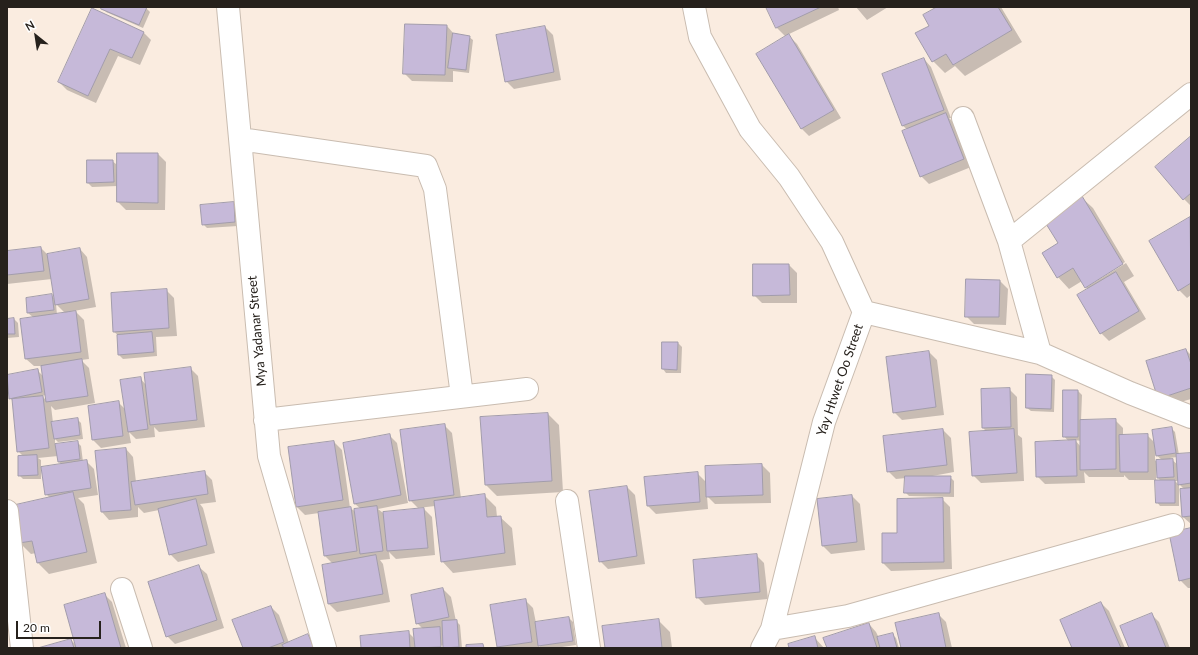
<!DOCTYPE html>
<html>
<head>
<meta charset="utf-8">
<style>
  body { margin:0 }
  #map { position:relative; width:1198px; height:655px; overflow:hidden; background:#faece0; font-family:Lato,sans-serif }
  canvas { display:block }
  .frame { position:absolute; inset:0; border:8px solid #26211c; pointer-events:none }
  .north { position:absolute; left:16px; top:16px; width:40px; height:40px; -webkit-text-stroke:3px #fff; paint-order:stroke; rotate:330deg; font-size:11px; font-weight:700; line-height:16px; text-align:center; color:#26211c }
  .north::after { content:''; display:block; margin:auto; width:14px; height:18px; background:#26211c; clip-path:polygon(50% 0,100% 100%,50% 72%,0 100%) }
  .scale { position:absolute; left:16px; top:621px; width:85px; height:18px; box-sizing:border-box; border:2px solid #26211c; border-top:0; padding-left:5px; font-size:12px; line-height:14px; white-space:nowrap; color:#26211c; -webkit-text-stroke:3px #fff; paint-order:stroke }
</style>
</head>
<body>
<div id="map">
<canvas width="1198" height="655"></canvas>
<div class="frame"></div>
<div class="north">N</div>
<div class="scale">20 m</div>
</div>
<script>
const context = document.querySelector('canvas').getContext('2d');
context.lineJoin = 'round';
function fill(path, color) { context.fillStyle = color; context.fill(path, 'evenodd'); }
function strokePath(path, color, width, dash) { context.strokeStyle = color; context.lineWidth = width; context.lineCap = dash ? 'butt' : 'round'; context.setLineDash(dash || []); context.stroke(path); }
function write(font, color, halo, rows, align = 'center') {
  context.font = font + ' Lato,sans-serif'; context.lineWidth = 3.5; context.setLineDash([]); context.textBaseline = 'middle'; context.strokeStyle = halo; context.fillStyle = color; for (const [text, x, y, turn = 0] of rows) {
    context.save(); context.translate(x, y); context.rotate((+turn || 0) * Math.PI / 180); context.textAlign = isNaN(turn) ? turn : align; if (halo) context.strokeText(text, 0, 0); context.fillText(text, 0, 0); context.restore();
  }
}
fill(new Path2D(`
  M103 7H145L150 12 143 28 106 12Z
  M767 7H838L839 10 785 36 777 28Z
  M856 7H888L867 20Z
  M939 7H1001L1022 42 965 76 955 66 945 73 933 61 917 34 930 26Z
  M93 10 143 32 151 40 140 65 118 56 96 103 67 90 59 82Z
  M447 26 454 34 469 37 473 40 469 73 453 71V82L412 81 404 73Z
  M545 27 553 35 561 80 514 89 506 81Z
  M789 36 797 44 841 118 809 136 801 128Z
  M924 59 931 67 951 118H949L953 122 971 167 929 184 921 176 908 130 903 126 883 75Z
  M1191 138V206L1184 199Z
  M158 154 166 162 165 210H126L118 202V186L92 187 88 183 112 161 116 164 117 177H118Z
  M1081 197 1093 208 1125 262 1087 285V287L1126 263 1134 276 1124 282 1146 319 1109 341 1101 333 1088 290 1082 281 1069 289 1058 277 1059 243Z
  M233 203 237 207 238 226 207 228 203 224Z
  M1190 219 1191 295 1187 298 1179 290 1151 242Z
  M41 248 48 255 80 249 87 257 96 307 68 312V313L76 312 84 320 89 359 81 360 89 368 95 403 55 410 51 406 53 423 77 419 81 423 83 439 58 442 55 439V445L77 442 81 446 83 462 86 461 94 469 98 495 78 498 84 504 97 563 49 574 38 563 36 553 31 554 20 543 50 498 46 494 62 465 59 462 58 456 38 458 41 460V479H23L19 475 24 457 18 451 13 401 10 398 7 384V376L37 370 43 376 41 366H34L26 359 34 318 28 313 51 295 55 299 52 279 7 284V252ZM56 304 66 314 57 315ZM46 395 47 401 42 396Z
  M754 265H789L797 273V303H762L754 295Z
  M1000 281 1008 289 1006 325 974 324 966 316Z
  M166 290 174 298 177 336 156 337 157 356 123 359 119 355 118 335 114 332Z
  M14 319 18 323 19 337 7 338V320Z
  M663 343H678L682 347 681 373H666L663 369Z
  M1186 350 1191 355V399L1167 406 1159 398Z
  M929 352 937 360 944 415 902 420 894 412Z
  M190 368 198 376 205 427 159 432 154 427 155 437 136 439 129 432 131 443 101 448 93 440 118 402 125 409 140 378 146 385Z
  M1051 376 1055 380 1054 412 1031 411 1027 408Z
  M1009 389 1017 397 1018 435 1022 438 1024 481 981 483 973 475 987 432 983 428Z
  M1078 391 1082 395 1081 421 1115 420 1123 428V436L1147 435 1155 443 1171 428 1175 432 1179 455 1191 454V524L1183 517 1185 490 1179 484V481H1175L1179 485V506H1160L1157 502 1161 481 1158 478 1157 468H1156V480H1129L1124 475V477H1089L1084 472 1085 483 1045 484 1037 476 1069 442 1064 436ZM1075 440 1081 441V447ZM1155 454 1162 460 1155 461ZM1177 457 1178 465 1170 458Z
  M548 414 559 425 563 492 497 496 486 485Z
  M444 425 452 433 461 498 484 495 496 507 497 517H500L512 528 516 565 453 573 442 561 435 506 418 508 410 500Z
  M943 430 951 438 954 472 927 477H950L954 481V497L909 496 905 492 906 478 896 479 888 471Z
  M389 435 397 443 408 503 378 509 383 513 424 509 432 517 435 555 396 559 389 552 390 559 380 560 383 564 390 602 337 612 329 604 323 566 333 564 325 556 319 513 305 515 297 507 334 442 342 450 350 508 356 512 361 509 355 504Z
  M126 449 133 457 136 482 204 472 212 480 216 502 200 504 203 508 215 553 178 562 170 554 159 510 144 513 138 507V517L109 520 102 512 96 452Z
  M762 465 770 473 771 503 715 504 707 496 708 509 656 514 648 506 645 478 697 473 706 482Z
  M627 487 635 495 645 564 608 569 600 561Z
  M852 496 860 504 865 550 831 554 823 546 818 500Z
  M942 499 950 507 952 569 891 571 883 563 898 534Z
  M1191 529V588H1188L1180 580Z
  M756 555 764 563 768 599 705 605 697 597Z
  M199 567 207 574 224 628 175 644 167 636Z
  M443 589 451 597 456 621 460 625 462 648H440L447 647 446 645 419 648H362L408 632 415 639 423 629 417 623Z
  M104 594 112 602 126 648H40L71 640 77 646Z
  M525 600 533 608 536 623 569 618 573 622 576 645 555 648H541L539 646V648H499L491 605Z
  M1101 603 1109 611 1125 648H1073Z
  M271 607 279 615 289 643 308 635 315 648H244Z
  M938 614 946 622 952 648H902Z
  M1151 614 1159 622 1170 648H1130Z
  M658 620 670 632 672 648H606Z
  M869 624 876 632 879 638 892 634 896 638 899 648H828Z
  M815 638 824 648H790Z`), '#0003');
const building = new Path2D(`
  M102 7H147L139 25 101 9Z
  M766 7H821L776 28Z
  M937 7H998L1012 30 953 65 946 54 932 62 915 33 929 26 923 15Z
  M92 8 144 32 132 58 110 49 88 96 58 82Z
  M405 24 447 25 445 75 403 74Z
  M545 26 554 72 505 82 496 35Z
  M453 33 470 36 466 70 448 68Z
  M789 34 834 110 801 129 756 54Z
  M924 58 944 110 902 126 882 74Z
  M946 113 964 159 920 177 902 131Z
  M1191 136V193L1183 200 1155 167Z
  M117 153H158V203L117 202Z
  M87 160H113L114 182 87 183Z
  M1082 196 1123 264 1085 288 1073 268 1057 278 1042 253 1058 243 1043 219Z
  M234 202 235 222 202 225 200 205Z
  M1190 217 1191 283 1178 291 1149 241Z
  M41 247 44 271 7 275V251Z
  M80 248 89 299 55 305 47 254Z
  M753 264H789L790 295 753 296Z
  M1116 272 1139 311 1100 334 1077 295Z
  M966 279 1000 280 999 317H965Z
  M167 289 169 328 113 332 111 293Z
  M52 294 54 310 27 313 26 298Z
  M76 311 81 352 25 359 20 319Z
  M14 318 15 334H7V319Z
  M152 332 154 352 118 355 117 335Z
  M662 342H678L677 370 662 369Z
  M1186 349 1191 364V388L1158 399 1146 361Z
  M929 351 936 407 893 413 886 357Z
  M82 359 88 396 46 402 41 366Z
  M191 367 197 420 150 425 144 373Z
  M38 369 42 392 9 399 7 375Z
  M1026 374 1052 375 1051 409 1026 408Z
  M141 377 148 429 128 432 120 380Z
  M1010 388 1011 427 982 428 981 389Z
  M1063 390H1078V437H1063Z
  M43 396 49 448 17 452 12 399Z
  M119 401 123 436 92 440 88 406Z
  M548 413 552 481 485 485 480 417Z
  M78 418 80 435 54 439 51 422Z
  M1116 419V469L1080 470V420Z
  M445 424 454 495 409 501 400 430Z
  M1172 427 1176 453 1156 456 1152 430Z
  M943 429 947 465 887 472 883 436Z
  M1014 429 1017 473 972 476 969 432Z
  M390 434 401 495 354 504 343 443Z
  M1148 434V472H1120L1119 435Z
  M1076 440 1077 476 1036 477 1035 442Z
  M78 441 80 459 58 462 55 444Z
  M334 441 343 500 296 507 288 447Z
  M126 448 131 510 101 512 95 451Z
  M1191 453V483L1178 485 1176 454Z
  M37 455 38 475 18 476V456Z
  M1173 459 1174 477 1157 478 1156 460Z
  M87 460 91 488 45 495 41 467Z
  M762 464 763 495 706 497 705 466Z
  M205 471 208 494 135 505 131 482Z
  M698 472 700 502 647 506 644 477Z
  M905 476H951L950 493H904Z
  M1155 480H1175V503H1156Z
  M627 486 637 556 599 562 589 491Z
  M1191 488V516L1182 517 1180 489Z
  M73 492 87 552 37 563 32 541 19 543 11 506Z
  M485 494 487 517 501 516 505 553 441 562 434 501Z
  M852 495 857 542 822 546 817 499Z
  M943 498 944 562 882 563V533H897V499Z
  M196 499 207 545 169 555 158 509Z
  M377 506 383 551 360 554 354 509Z
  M351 507 357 551 324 556 318 512Z
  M424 508 428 548 387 551 383 512Z
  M1191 528V578L1179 581 1169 533Z
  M757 554 760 592 696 598 693 560Z
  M376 555 383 594 328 604 322 565Z
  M199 565 217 620 166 637 148 582Z
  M443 588 449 617 416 624 411 595Z
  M105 593 121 648H76L64 605Z
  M526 599 532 642 497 647 490 605Z
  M1101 602 1121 648H1072L1060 620Z
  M271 606 284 642 268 648H243L232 620Z
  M939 613 946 648H901L895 623Z
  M1152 613 1166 648H1129L1120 626Z
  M569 617 573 641 538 646 535 622Z
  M659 619 662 648H605L602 626Z
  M457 620 459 647 443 648 442 621Z
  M869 623 877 648H827L823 638Z
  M440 627 441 647 415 648 413 629Z
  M409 631 410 648H361L360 636Z
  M893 633 897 648H880L877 637Z
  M308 634 314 648H284L282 645Z
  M815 636 818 648H789L788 644Z
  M71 639 74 648H38Z
  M483 644 484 648H466V645Z`);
fill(building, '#c6b9d9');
strokePath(building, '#a29cab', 1);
const minor = new Path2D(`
  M228 7 269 456 325 648
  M694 7 700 37 750 129 789 177 832 242 864 312 824 422 772 629 762 648
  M963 118 1009 241
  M240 139 426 166 435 189 462 396
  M864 312 1040 353 1130 393 1191 417
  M1040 353 1009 241 1191 94
  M265 420 527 389
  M567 501 589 648
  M7 511 22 648
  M122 589 141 648
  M772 629 848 616 1173 525`);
strokePath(minor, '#c9bcb0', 24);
strokePath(minor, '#fff', 22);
write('13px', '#26211c', '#fff', [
  ["Mya Yadanar Street",257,331,-95],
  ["Yay Htwet Oo Street",840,380,-71]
]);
</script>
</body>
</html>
